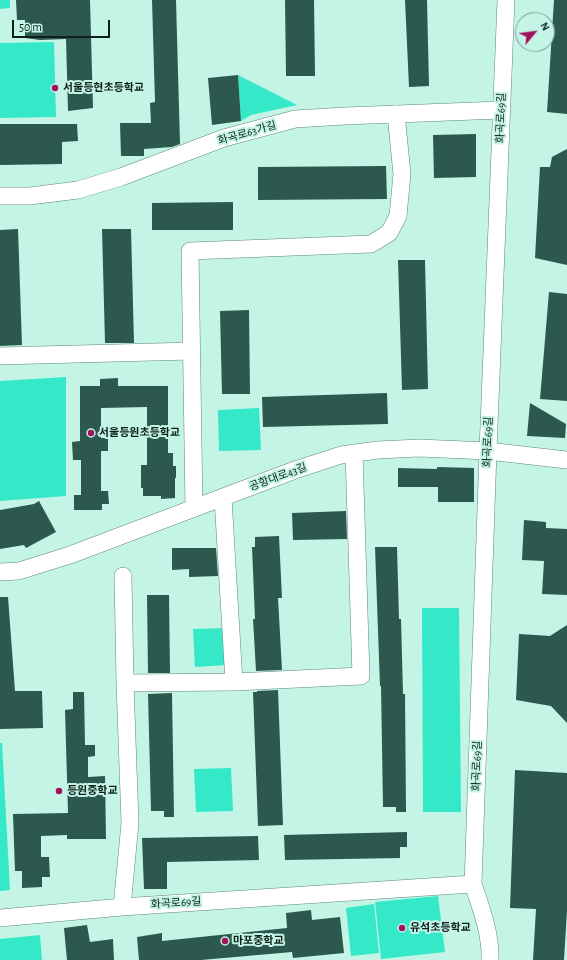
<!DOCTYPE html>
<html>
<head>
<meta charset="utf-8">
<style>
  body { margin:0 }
  #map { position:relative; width:567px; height:960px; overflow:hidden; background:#c4f4e6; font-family:"Alegreya Sans",sans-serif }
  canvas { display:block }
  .north { position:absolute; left:515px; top:12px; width:40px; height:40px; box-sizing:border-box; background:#c4f4e6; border:1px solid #7b9f95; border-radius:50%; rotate:61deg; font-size:11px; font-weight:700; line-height:16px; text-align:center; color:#0d1f1b }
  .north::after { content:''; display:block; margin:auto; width:14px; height:18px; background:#a0135c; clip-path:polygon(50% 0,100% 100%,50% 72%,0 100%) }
  .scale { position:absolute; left:12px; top:20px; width:98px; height:18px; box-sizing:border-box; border:2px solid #0d1f1b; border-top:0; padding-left:5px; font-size:12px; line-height:14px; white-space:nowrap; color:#0d1f1b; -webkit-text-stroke:3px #c4f4e6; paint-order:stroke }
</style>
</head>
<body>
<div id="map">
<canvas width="567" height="960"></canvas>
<div class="north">N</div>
<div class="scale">50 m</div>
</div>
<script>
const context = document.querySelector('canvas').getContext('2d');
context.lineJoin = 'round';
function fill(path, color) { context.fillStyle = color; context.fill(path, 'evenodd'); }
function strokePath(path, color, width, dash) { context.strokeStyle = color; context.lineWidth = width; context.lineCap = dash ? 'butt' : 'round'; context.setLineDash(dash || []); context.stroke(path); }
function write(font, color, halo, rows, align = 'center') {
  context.font = font + ' "Alegreya Sans","Noto Sans KR",sans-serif'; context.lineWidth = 4; context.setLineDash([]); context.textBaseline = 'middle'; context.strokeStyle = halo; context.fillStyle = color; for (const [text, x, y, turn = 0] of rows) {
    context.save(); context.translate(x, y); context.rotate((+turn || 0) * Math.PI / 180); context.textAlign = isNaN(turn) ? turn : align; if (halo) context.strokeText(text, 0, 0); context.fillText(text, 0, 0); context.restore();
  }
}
fill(new Path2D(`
  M0 0H10V8L0 9Z
  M54 42 56 117 0 118V43Z
  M238 75 297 105 251 115 241 121Z
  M66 377V496L0 501V381Z
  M259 408 261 450 219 451 218 410Z
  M422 608H459L461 812H423Z
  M225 628 226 665 195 667 193 629Z
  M0 743H2L10 890 0 891Z
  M231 768 233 811 196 812 194 769Z
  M438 896 445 952 381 959 375 902Z
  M374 904 379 953 351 956 346 908Z
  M40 935 42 960H0V939Z`), '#35e9c8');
fill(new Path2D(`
  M16 0H90L93 108 68 111 66 39 40 40 25 38V20H17Z
  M152 0H176L180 144 172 147 144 149V156H121L120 123H151L150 103 155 102Z
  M285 0H314L315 76H286Z
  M405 0H427L429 86 409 87Z
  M554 0H567V114L547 112Z
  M238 75 241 121 212 125 208 78Z
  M0 124H77L78 141 62 142V164L0 165Z
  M476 134V177L434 178 433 135Z
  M567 149V265L535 258 540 167H550L552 157Z
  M386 166 387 199 258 200V167Z
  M233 202V230H152V203Z
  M18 229 22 345 0 346V230Z
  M102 229H131L134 343H105Z
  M398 260H425L428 389 402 390Z
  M549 292 567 294V401L540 399Z
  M249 310 250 394H222L220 311Z
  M118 378V386H168V453H173V466H176V478H175V498L161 499V496H143V488H141V465H147V407L101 408V438H108V451H101V491H108L109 504H102V510H74V495H81V460H73L72 442 80 441V386H100V379Z
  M387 393 388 424 263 427 262 397Z
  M530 403 566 424 565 438 527 436Z
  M437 467 474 468V502H438V487H398V468L437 469Z
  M39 501 56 532 26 548 24 545 0 549V510L34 504Z
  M346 511 347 539 293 540 292 513Z
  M524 520 546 522V528L567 529V595L542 594 544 561 522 560Z
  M279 536 282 598H278L282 670 256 671 253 619H255L252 547H255V537Z
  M375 547H397L399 619H401L403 694H405L406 812H396V807H383L381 686H380Z
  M172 548H216L218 576 189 577V569L172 570Z
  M147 595H169L170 673H148Z
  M0 597H8L15 691H42L43 728 0 729Z
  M567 625V723L551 706 516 700 519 634 550 636Z
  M278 690 283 825 258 826 253 692H257V691Z
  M73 692H84L85 745H95V756L88 757V777L105 776 106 839H67V835L41 836V857H49L50 877H42V887L22 888V871H15L13 814 68 813 65 710 73 709Z
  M172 693 174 817H164V811H151L148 694Z
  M515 770 567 773V911L564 960H533L536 909 510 908Z
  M407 832V847H400V858L285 860 284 835Z
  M258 836 259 860 167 862V889H144L142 838Z
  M311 910 312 920 340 917 344 953 293 958 292 952 201 960H139L137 937 162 933V941L287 928 286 913Z
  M87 925 90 942 113 939 114 960H67L64 928Z`), '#2c584d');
const minor = new Path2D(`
  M0 196H30L78 190 121 177 224 138 295 119 345 116 501 110
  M0 356 192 351
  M223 498 234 682
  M194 508 190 251 371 244 389 233 398 216 402 174 396 114
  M0 572 19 571 70 555 295 470 341 455 378 450 419 448 488 451 567 460
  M123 576 125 683
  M122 907 130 823 125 683 234 682 361 676 354 453
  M0 918 122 907 473 884
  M490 960C491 934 481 908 473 884L488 451 506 0`);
strokePath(minor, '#5c897d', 18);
strokePath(minor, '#fff', 17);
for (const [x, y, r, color] of [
  [55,88,4,"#a0135c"],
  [91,433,4,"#a0135c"],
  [59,791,4,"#a0135c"],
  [402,928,4,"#a0135c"],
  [225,941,4,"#a0135c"]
]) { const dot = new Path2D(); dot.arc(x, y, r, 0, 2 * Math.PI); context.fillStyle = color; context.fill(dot); strokePath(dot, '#c4f4e6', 1.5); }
write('bold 11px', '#0d1f1b', '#c4f4e6', [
  ["서울등현초등학교",63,88],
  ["서울등원초등학교",99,433],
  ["등원중학교",67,791],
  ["유석초등학교",410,928],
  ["마포중학교",233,941]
], 'left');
write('11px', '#0d1f1b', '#c4f4e6', [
  ["화곡로69길",501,118,-88],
  ["화곡로63가길",247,133,-16],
  ["화곡로69길",488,442,-88],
  ["공항대로43길",278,477,-20],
  ["화곡로69길",477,766,-88],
  ["화곡로69길",176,903,-4]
]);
</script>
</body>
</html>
